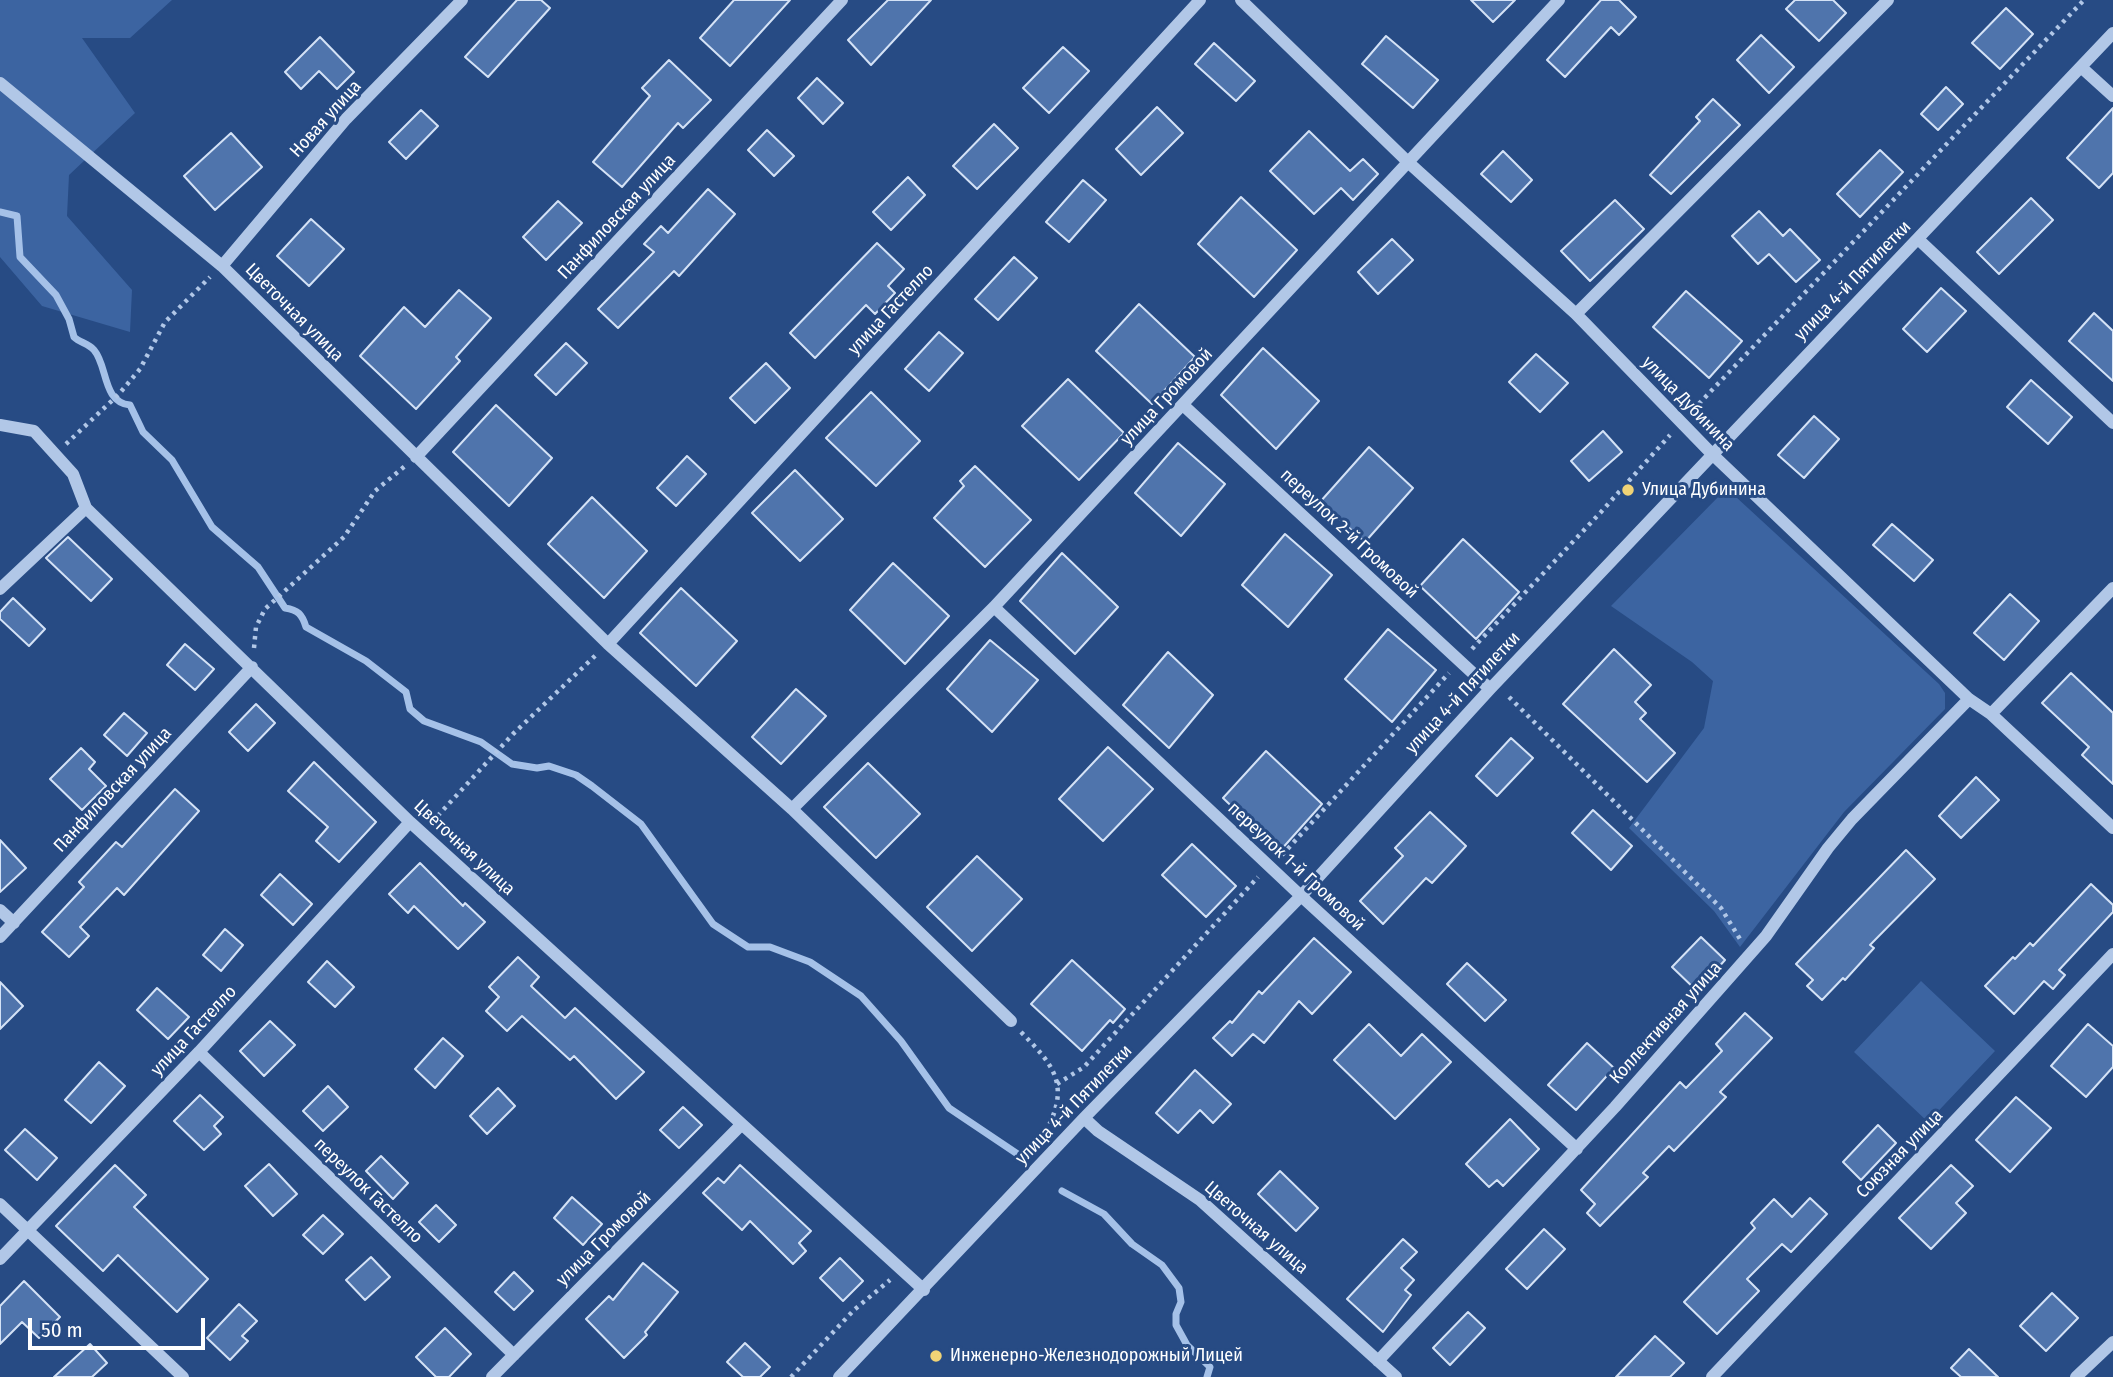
<!DOCTYPE html>
<html>
<head>
<meta charset="utf-8">
<style>
  body { margin:0 }
  #map { position:relative; width:2113px; height:1377px; overflow:hidden; background:#274b84; font-family:"Fira Sans Condensed",sans-serif }
  canvas { display:block }
  .scale { position:absolute; left:28px; top:1318px; width:177px; height:32px; box-sizing:border-box; border:4px solid #fff; border-top:0; padding-left:9px; font-size:21px; line-height:24px; white-space:nowrap; color:#fff; -webkit-text-stroke:5px #274b84; paint-order:stroke }
</style>
</head>
<body>
<div id="map">
<canvas width="2113" height="1377"></canvas>
<div class="scale">50 m</div>
</div>
<script>
const context = document.querySelector('canvas').getContext('2d');
context.lineJoin = 'round';
function fill(path, color) { context.fillStyle = color; context.fill(path, 'evenodd'); }
function strokePath(path, color, width, dash) { context.strokeStyle = color; context.lineWidth = width; context.lineCap = dash ? 'butt' : 'round'; context.setLineDash(dash || []); context.stroke(path); }
function write(font, color, halo, rows, align = 'center') {
  context.font = font + ' "Fira Sans Condensed",sans-serif'; context.lineWidth = 6; context.setLineDash([]); context.textBaseline = 'middle'; context.strokeStyle = halo; context.fillStyle = color; for (const [text, x, y, turn = 0] of rows) {
    context.save(); context.translate(x, y); context.rotate((+turn || 0) * Math.PI / 180); context.textAlign = isNaN(turn) ? turn : align; if (halo) context.strokeText(text, 0, 0); context.fillText(text, 0, 0); context.restore();
  }
}
fill(new Path2D(`
  M0 0H172L130 38H82L135 113 69 175 67 216 132 290 130 332 42 306 0 257Z
  M1722 493 1736 497 1939 684 1945 693V709L1844 812 1740 947 1714 911 1629 828 1704 728 1713 681 1692 662 1611 606Z
  M1921 981 1995 1051 1928 1122 1854 1052Z`), '#3c64a1');
strokePath(new Path2D(`
  M0 212 17 216 20 257 56 295 69 319 74 337C80 343 88 343 94 350 108 366 102 402 130 405L143 432 172 460 212 527 258 567 285 608C298 610 302 614 306 627L366 661 406 692 410 709 424 721 481 742 512 764 537 768 549 766 576 775 592 786 641 824 713 924 748 947H770L810 962 861 996 901 1041 949 1108 1019 1155
  M1062 1191 1104 1214 1132 1244 1162 1265 1179 1288 1181 1302 1176 1314V1325L1187 1345 1210 1367 1207 1377`), '#a5c1e8', 7);
const building = new Path2D(`
  M517 0H541L550 8 488 77 465 57Z
  M734 0H790L730 66 700 38Z
  M888 0H931L871 65 848 40Z
  M1471 0H1515L1493 22Z
  M1601 0H1619L1636 17 1619 35 1611 27 1565 77 1547 60Z
  M1795 0H1833L1846 13 1819 41 1786 9Z
  M2006 8 2033 34 2000 69 1972 43Z
  M1761 35 1794 67 1769 93 1737 60Z
  M1386 36 1438 80 1413 108 1362 64Z
  M320 37 354 72 337 89 319 71 301 89 285 72Z
  M1214 43 1255 81 1236 101 1195 64Z
  M1063 47 1089 71 1049 113 1023 88Z
  M669 60 711 100 683 128 678 123 622 187 593 162 650 96 642 88Z
  M817 78 843 103 823 124 798 98Z
  M1946 87 1963 104 1938 130 1921 114Z
  M1713 99 1740 125 1671 194 1650 175 1700 121 1696 117Z
  M1157 107 1183 133 1141 175 1116 149Z
  M2113 108V173L2099 188 2067 158Z
  M421 110 438 126 406 159 389 142Z
  M994 124 1018 148 977 189 953 166Z
  M767 130 794 156 774 176 748 150Z
  M1309 131 1350 171 1363 159 1378 174 1353 200 1341 188 1314 214 1270 171Z
  M231 133 262 167 215 210 184 176Z
  M1880 150 1903 172 1860 217 1837 194Z
  M1503 151 1532 180 1511 202 1481 174Z
  M908 177 925 195 891 230 873 212Z
  M1083 180 1106 200 1069 242 1046 222Z
  M708 189 735 214 679 276 674 271 618 328 598 309 654 252 644 244 661 226 668 233Z
  M1241 197 1297 250 1254 297 1198 244Z
  M2031 198 2053 220 1999 274 1977 252Z
  M1615 200 1644 229 1590 281 1561 251Z
  M558 201 582 223 546 260 523 237Z
  M1759 211 1783 236 1790 229 1820 260 1796 282 1769 254 1758 264 1732 236Z
  M311 219 344 249 309 286 277 256Z
  M1392 239 1413 260 1378 294 1358 272Z
  M877 243 904 269 888 286 895 293 875 314 866 305 815 358 790 333Z
  M1014 257 1037 278 998 320 975 299Z
  M1941 288 1966 311 1927 352 1903 329Z
  M459 290 491 318 456 357 460 361 416 409 360 356 404 307 425 327Z
  M1686 291 1742 341 1709 378 1653 327Z
  M1139 304 1195 357 1152 404 1096 351Z
  M2094 313 2113 331V381L2069 341Z
  M939 332 963 353 929 391 905 369Z
  M566 343 587 363 556 395 535 375Z
  M1263 348 1319 401 1276 449 1221 395Z
  M1536 354 1568 383 1540 412 1509 382Z
  M766 363 790 388 755 423 730 398Z
  M1068 379 1124 433 1079 480 1022 426Z
  M2031 380 2072 417 2048 444 2007 407Z
  M871 392 920 441 876 486 826 438Z
  M496 405 552 458 509 506 453 452Z
  M1814 416 1839 439 1804 478 1778 455Z
  M1603 431 1622 452 1589 481 1571 461Z
  M1178 443 1225 484 1181 536 1135 493Z
  M1369 447 1413 488 1365 542 1320 502Z
  M687 456 706 474 676 506 657 488Z
  M975 466 1031 520 985 567 934 518 964 486 960 481Z
  M795 470 843 519 800 561 752 513Z
  M592 497 647 551 604 598 548 544Z
  M1892 524 1933 560 1914 581 1873 545Z
  M1285 534 1332 575 1288 627 1242 585Z
  M68 537 112 579 91 601 46 558Z
  M1463 539 1519 592 1476 639 1420 586Z
  M1062 553 1118 607 1075 654 1020 601Z
  M893 563 949 616 905 664 850 610Z
  M681 588 737 641 696 686 640 633Z
  M2010 594 2039 621 2004 660 1974 633Z
  M13 598 45 629 29 646 0 619V612Z
  M1388 629 1436 670 1392 722 1345 679Z
  M990 640 1038 680 992 732 947 689Z
  M185 644 214 669 195 690 167 665Z
  M1614 649 1651 685 1635 702 1646 713 1640 719 1675 753 1647 782 1563 704Z
  M1168 652 1213 695 1169 748 1123 705Z
  M2071 673 2113 713V784L2082 755 2089 747 2042 703Z
  M796 689 826 716 781 764 752 737Z
  M256 704 275 723 248 751 229 732Z
  M124 713 147 733 127 756 104 735Z
  M1511 738 1533 758 1497 796 1476 776Z
  M1108 747 1153 789 1103 841 1059 799Z
  M81 748 95 762 89 769 106 786 82 810 50 779Z
  M1266 751 1322 804 1279 852 1223 798Z
  M314 762 376 822 339 862 316 841 328 827 288 791Z
  M868 763 920 814 876 858 824 807Z
  M1976 777 1999 800 1961 838 1939 816Z
  M175 789 199 811 124 895 117 888 80 927 89 936 69 957 42 932 84 887 79 882 116 842 122 847Z
  M1593 810 1632 846 1611 870 1572 833Z
  M1430 812 1466 846 1432 883 1426 878 1383 924 1360 901 1403 856 1395 848Z
  M0 840 26 868 0 892Z
  M1192 844 1236 886 1206 917 1162 875Z
  M1906 850 1935 879 1870 945 1874 948 1845 980 1843 978 1822 1000 1807 986 1813 980 1796 964Z
  M977 856 1022 899 972 951 927 907Z
  M420 863 463 906 465 903 485 922 458 949 414 906 408 913 389 894Z
  M280 874 312 904 293 925 261 895Z
  M2091 884 2113 905V912L2059 970 2065 975 2053 989 2044 981 2014 1014 1985 986 2013 957 2015 959 2030 943 2033 946Z
  M225 929 243 945 221 971 203 955Z
  M1701 937 1725 960 1697 991 1672 967Z
  M1314 938 1351 972 1312 1014 1299 1001 1264 1043 1253 1034 1232 1056 1213 1038 1230 1021 1232 1023 1259 991 1262 994Z
  M518 957 539 977 531 986 565 1018 575 1008 644 1072 616 1099 574 1056 570 1060 522 1016 507 1031 486 1011 499 997 489 987Z
  M1072 960 1125 1009 1113 1023 1110 1020 1082 1051 1031 1004Z
  M327 961 354 987 335 1007 308 982Z
  M1467 963 1506 1000 1485 1021 1447 984Z
  M0 982 23 1006 0 1029Z
  M157 988 189 1017 168 1039 137 1010Z
  M1745 1013 1772 1038 1720 1092 1726 1097 1674 1151 1669 1146 1643 1173 1648 1177 1600 1226 1587 1213 1595 1204 1581 1190 1680 1082 1686 1088 1722 1051 1716 1044Z
  M270 1021 295 1045 264 1076 240 1051Z
  M1369 1024 1401 1056 1422 1034 1451 1062 1395 1119 1334 1060Z
  M2088 1024 2113 1046V1067L2086 1097 2051 1066Z
  M443 1038 463 1056 435 1088 415 1069Z
  M1587 1043 1614 1068 1576 1110 1548 1085Z
  M99 1062 125 1086 91 1123 65 1100Z
  M1195 1070 1231 1104 1213 1123 1200 1110 1178 1133 1156 1113Z
  M328 1086 348 1107 323 1131 303 1111Z
  M498 1088 515 1106 487 1134 470 1116Z
  M200 1095 223 1117 214 1126 221 1134 204 1150 174 1121Z
  M2016 1097 2051 1128 2010 1172 1976 1140Z
  M683 1107 702 1125 679 1148 660 1130Z
  M1510 1119 1539 1149 1503 1186 1497 1180 1489 1187 1466 1164Z
  M1878 1125 1896 1143 1861 1180 1843 1162Z
  M25 1129 57 1158 37 1180 5 1150Z
  M381 1156 408 1183 393 1199 366 1171Z
  M269 1164 297 1194 273 1216 245 1186Z
  M115 1165 146 1195 134 1207 208 1279 177 1312 118 1255 103 1271 56 1226Z
  M740 1165 811 1231 799 1243 806 1251 793 1264 750 1221 742 1230 703 1193 718 1178 724 1183Z
  M1951 1165 1973 1186 1956 1203 1966 1213 1931 1249 1899 1218Z
  M1280 1171 1318 1208 1296 1231 1258 1194Z
  M572 1197 602 1224 583 1245 554 1218Z
  M1810 1198 1827 1214 1791 1252 1782 1244 1747 1279 1759 1291 1717 1334 1684 1302 1755 1228 1751 1223 1774 1199 1792 1217Z
  M436 1205 456 1225 439 1242 419 1222Z
  M323 1215 343 1234 323 1254 303 1235Z
  M1544 1229 1565 1249 1527 1289 1506 1269Z
  M1403 1239 1417 1252 1401 1268 1414 1280 1405 1290 1411 1295 1383 1332 1347 1299Z
  M371 1257 390 1277 365 1300 346 1280Z
  M840 1258 863 1281 843 1301 820 1278Z
  M643 1263 678 1292 645 1332 647 1335 624 1358 586 1319 609 1296 613 1300Z
  M514 1272 533 1291 514 1310 495 1292Z
  M24 1281 60 1317 39 1338 22 1322 0 1344V1306Z
  M2052 1293 2078 1318 2046 1351 2020 1326Z
  M239 1304 257 1321 242 1336 248 1341 230 1360 207 1338Z
  M1468 1312 1485 1328 1450 1365 1433 1348Z
  M445 1328 471 1354 449 1377H436L416 1357Z
  M1655 1336 1684 1363 1670 1377H1616Z
  M745 1343 770 1367 760 1377H743L727 1362Z
  M90 1344 107 1363 92 1377H54Z
  M1969 1349 1998 1377H1961L1951 1368Z`);
fill(building, '#4f74ac');
strokePath(building, '#d4e2f6', 2);
strokePath(new Path2D(`
  M1693 410 2084 0
  M66 444 119 394 140 369 165 322 210 277
  M254 648 256 627 265 609 344 537 375 491 405 466
  M1472 649 1601 512 1670 435
  M1509 697 1721 908 1740 939
  M432 822 513 734 597 654
  M1282 855 1449 673
  M1021 1032C1050 1062 1071 1082 1048 1127
  M1057 1084 1084 1067 1258 877
  M791 1377 854 1310 890 1280`), '#b1c7e7', 4.5, [3.5, 5]);
strokePath(new Path2D(`
  M1241 0 1409 163 1576 314 1712 454 1969 699 1991 714 2113 828
  M2081 67 2113 96
  M0 83 222 266 608 644 792 809 1011 1021
  M1918 239 2113 423
  M222 266 346 119 462 0
  M1576 314 1888 0
  M1183 405 1490 689
  M0 425 34 431 73 474 86 508 410 822 924 1290
  M416 457 842 0
  M0 589 86 508
  M994 607 1301 896 1577 1149
  M608 644 1200 0
  M1991 714 2113 588
  M792 809 994 607 1559 0
  M0 910 14 923
  M0 937 252 667
  M199 1052 514 1355
  M1084 1118 1098 1131 1200 1200 1396 1377
  M0 1204 183 1377
  M0 1259 199 1052 410 822
  M1378 1361 1615 1107 1766 936 1828 848 1852 819 1969 699
  M492 1377 741 1125
  M839 1377 1084 1118 1301 896 1490 689 2113 33
  M1712 1377 2113 954
  M2076 1377 2113 1342`), '#b1c7e7', 12);
for (const [x, y, r, color] of [
  [1628,490,7,"#f0d376"],
  [936,1356,7,"#f0d376"]
]) { const dot = new Path2D(); dot.arc(x, y, r, 0, 2 * Math.PI); context.fillStyle = color; context.fill(dot); strokePath(dot, '#274b84', 2.5); }
write('18px', '#fff', '#274b84', [
  ["Новая улица",326,119,-48],
  ["Панфиловская улица",617,217,-47],
  ["улица 4-й Пятилетки",1853,281,-46],
  ["улица Гастелло",891,310,-47],
  ["Цветочная улица",294,313,45],
  ["улица Громовой",1167,397,-47],
  ["улица Дубинина",1688,404,46],
  ["переулок 2-й Громовой",1349,534,43],
  ["улица 4-й Пятилетки",1463,693,-47],
  ["Панфиловская улица",113,790,-47],
  ["Цветочная улица",464,848,43],
  ["переулок 1-й Громовой",1296,867,43],
  ["Коллективная улица",1666,1023,-48],
  ["улица Гастелло",194,1031,-47],
  ["улица 4-й Пятилетки",1074,1105,-46],
  ["Союзная улица",1900,1154,-46],
  ["переулок Гастелло",368,1191,44],
  ["Цветочная улица",1256,1228,41],
  ["улица Громовой",604,1239,-45]
]);
write('18px', '#fff', '#274b84', [
  ["Улица Дубинина",1642,490],
  ["Инженерно-Железнодорожный Лицей",950,1356]
], 'left');
</script>
</body>
</html>
